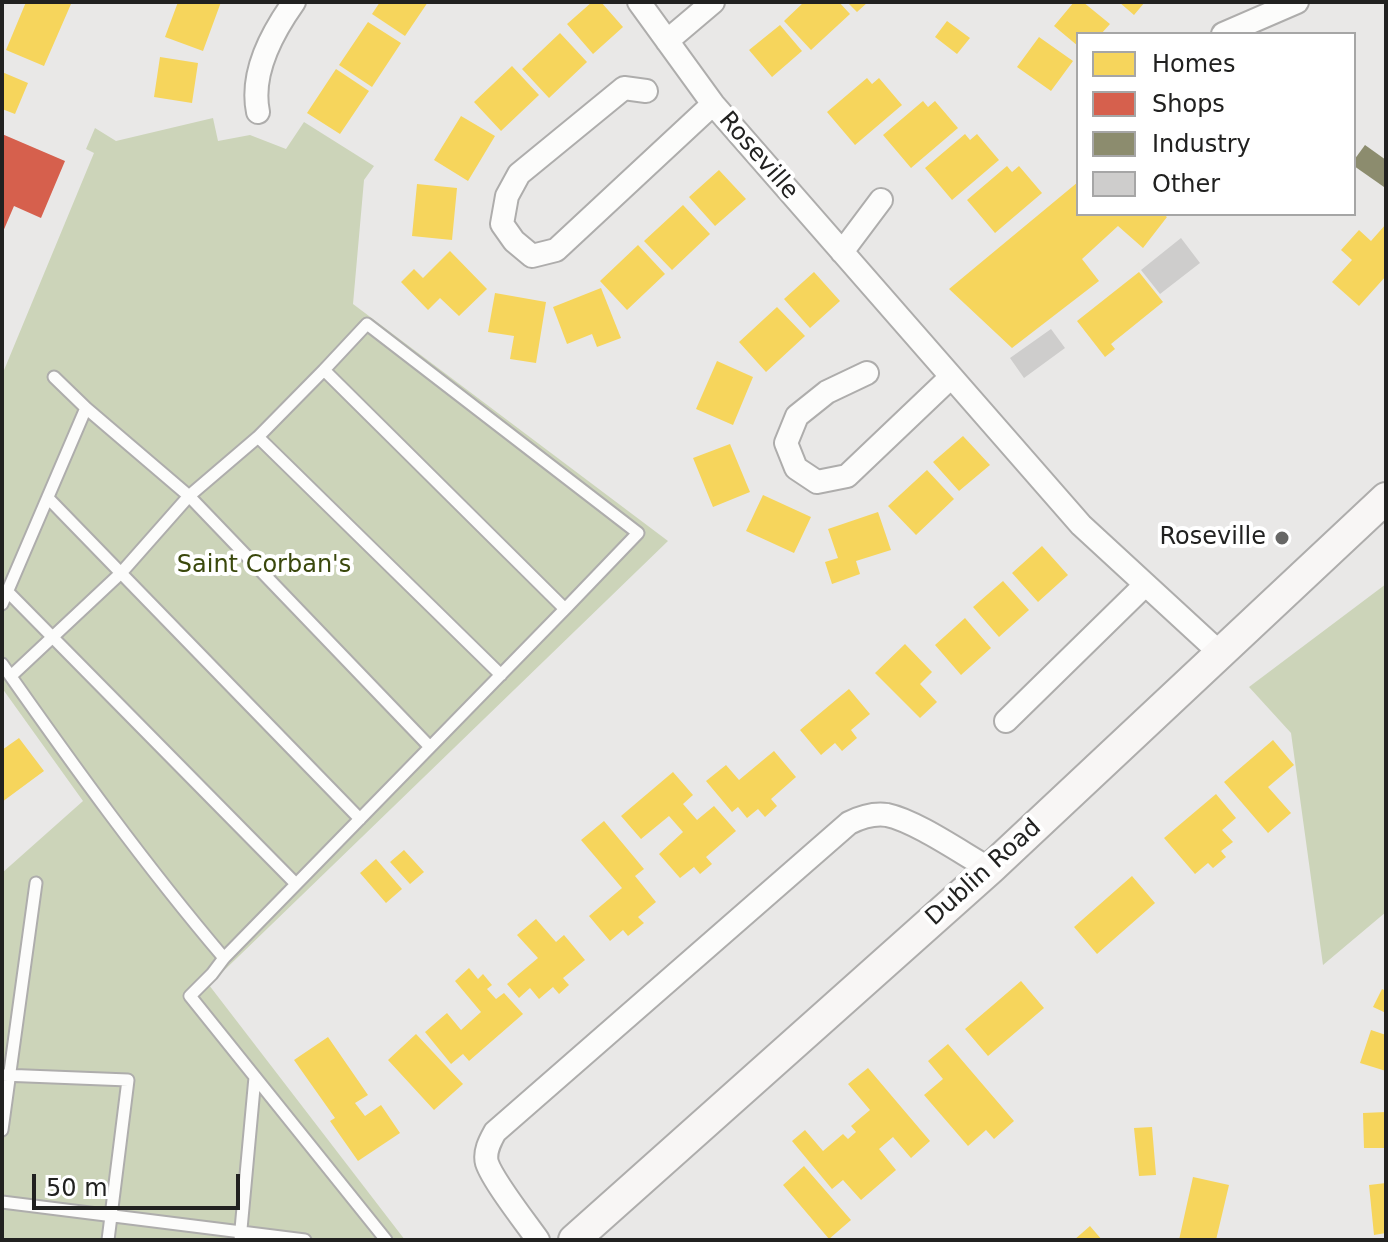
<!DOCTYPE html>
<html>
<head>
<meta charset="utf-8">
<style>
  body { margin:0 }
  #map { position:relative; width:1388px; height:1242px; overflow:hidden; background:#e9e8e7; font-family:"DejaVu Sans",sans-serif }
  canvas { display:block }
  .frame { position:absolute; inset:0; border:4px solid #212120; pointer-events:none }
  .legend { position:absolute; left:1076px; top:32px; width:280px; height:184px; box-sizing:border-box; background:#fff; border:2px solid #a6a6a6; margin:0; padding:10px 14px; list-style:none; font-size:24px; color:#212120 }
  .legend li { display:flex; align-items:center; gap:16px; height:40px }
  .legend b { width:40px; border:2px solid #a6a6a6 }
  .scale { position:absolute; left:32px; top:1174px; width:208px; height:36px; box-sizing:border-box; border:4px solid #212120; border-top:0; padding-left:10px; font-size:24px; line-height:28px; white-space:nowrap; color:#212120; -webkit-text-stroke:6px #fff; paint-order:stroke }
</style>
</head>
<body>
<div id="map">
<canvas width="1388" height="1242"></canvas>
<div class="frame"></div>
<ul class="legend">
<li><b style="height:22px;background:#f6d55c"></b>Homes</li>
<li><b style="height:22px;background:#d6604d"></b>Shops</li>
<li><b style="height:22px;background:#8c8c6e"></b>Industry</li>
<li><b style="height:22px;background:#cecdcc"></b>Other</li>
</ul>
<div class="scale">50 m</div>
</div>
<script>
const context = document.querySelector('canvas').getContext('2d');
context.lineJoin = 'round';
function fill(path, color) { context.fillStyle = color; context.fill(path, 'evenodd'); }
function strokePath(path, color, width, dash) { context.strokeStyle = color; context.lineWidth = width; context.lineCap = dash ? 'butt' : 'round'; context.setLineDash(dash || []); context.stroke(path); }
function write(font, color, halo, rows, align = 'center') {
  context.font = font + ' "DejaVu Sans",sans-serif'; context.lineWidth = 8; context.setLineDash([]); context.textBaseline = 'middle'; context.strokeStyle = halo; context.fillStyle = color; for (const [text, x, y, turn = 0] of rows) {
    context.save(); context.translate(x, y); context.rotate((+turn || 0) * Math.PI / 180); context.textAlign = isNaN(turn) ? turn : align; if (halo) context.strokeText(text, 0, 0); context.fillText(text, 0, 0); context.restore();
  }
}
fill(new Path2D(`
  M213 118 218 141 250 135 286 149 304 122 374 166 364 180 353 304 668 541 209 985 405 1240H2V873L83 801 2 688V375L94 153 86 149 95 128 116 141Z
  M1386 584V912L1323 965 1291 733 1249 687Z`), '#ccd4b9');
fill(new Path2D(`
  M26 2 71 4 44 66 6 50Z
  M178 2H221L203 51 165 37Z
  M380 2H428L405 36 372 14Z
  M592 2H601L623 27 593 54 567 24Z
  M804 2H839L850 14 811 50 784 21Z
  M847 2H868L857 12Z
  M1074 2H1083L1110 24 1101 34H1078V46L1054 26Z
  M1119 2H1145L1134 15Z
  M947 21 970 38 957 54 935 37Z
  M368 22 401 43 372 87 339 65Z
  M780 25 802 51 772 77 749 50Z
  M560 33 587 62 549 98 522 69Z
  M1039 37 1073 61 1051 91 1017 67Z
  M160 57 198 63 192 103 154 97Z
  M512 66 539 95 501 131 474 102Z
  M336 69 369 91 340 134 307 113Z
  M2 72 28 83 15 114 2 109Z
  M867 78 872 84 879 78 902 105 855 145 827 112Z
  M923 101 928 107 935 101 958 128 911 168 883 135Z
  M461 116 495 136 468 181 434 160Z
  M965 134 970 140 977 134 999 160 952 200 925 168Z
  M1007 166 1012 172 1019 166 1042 193 995 233 967 200Z
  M719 170 746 199 715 226 689 197Z
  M1078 182V214H1163L1167 217 1143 248 1118 226 1082 259 1099 281 1012 348 949 289Z
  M417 184 457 188 452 240 412 236Z
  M683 205 710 234 672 270 644 241Z
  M1386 224V276L1359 306 1332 282 1352 260 1341 250 1359 230 1371 241Z
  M638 245 665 274 627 310 600 281Z
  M450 251 487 289 459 316 440 298 428 310 401 282 414 269 423 278Z
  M814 272 840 301 810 328 784 299Z
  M1139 272 1163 302 1111 344 1115 349 1105 357 1077 321Z
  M601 288 621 338 597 347 592 334 567 344 553 307Z
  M495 293 546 302 536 363 510 359 514 336 488 332Z
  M777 307 805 336 766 372 739 342Z
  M717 361 753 377 733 425 696 409Z
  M963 436 990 465 959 491 933 462Z
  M730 444 750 492 713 507 693 458Z
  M927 470 954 499 916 535 888 506Z
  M763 495 811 517 794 553 746 531Z
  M878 512 891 550 856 561 860 574 832 584 825 562 838 558 828 529Z
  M1042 546 1068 575 1038 602 1012 573Z
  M1003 581 1029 610 999 637 973 607Z
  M965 618 991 648 961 675 935 645Z
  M905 644 932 672 920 684 937 702 920 718 875 673Z
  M849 689 870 714 851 730 857 738 842 751 835 743 821 755 800 730Z
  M19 738 44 771 2 802V750Z
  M1273 740 1294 765 1268 787 1291 813 1268 833 1224 782Z
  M774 751 796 777 771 799 777 806 765 817 758 809 747 818 738 807 732 812 706 781 726 765 739 780Z
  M673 772 693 795 683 804 697 820 714 806 736 831 706 857 712 864 700 874 694 867 680 878 659 854 683 832 669 816 641 839 621 816Z
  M1216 794 1236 818 1222 830 1233 842 1221 851 1226 857 1213 868 1208 863 1195 874 1164 838Z
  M604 821 644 869 635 876 656 902 638 917 644 923 628 936 623 930 610 941 589 916 622 888 581 840Z
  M404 850 424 872 410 884 390 862Z
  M376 859 402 889 386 903 360 873Z
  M1132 876 1155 903 1097 954 1074 927Z
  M536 919 556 942 564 935 585 960 563 978 569 985 559 994 553 987 539 999 530 988 519 998 507 984 538 958 517 935Z
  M469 968 478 979 483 974 492 985 487 989 496 999 504 993 523 1014 469 1061 463 1054 451 1064 425 1032 447 1013 461 1030 481 1012 455 981Z
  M1021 981 1044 1008 988 1056 965 1029Z
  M1382 989 1386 991V1013L1373 1007Z
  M1371 1030 1386 1035V1071L1360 1063Z
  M416 1034 463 1084 434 1110 388 1060Z
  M328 1037 368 1095 355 1103 365 1116 381 1105 400 1133 358 1161 330 1121 335 1118 294 1060Z
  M948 1044 1014 1121 994 1139 986 1130 968 1146 924 1095 943 1079 928 1061Z
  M868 1068 930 1141 911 1158 893 1137 879 1149 896 1170 861 1200 843 1180 832 1189 792 1141 805 1130 823 1151 843 1134 848 1139 856 1132 851 1126 870 1110 848 1084Z
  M1386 1112V1148H1364L1363 1113Z
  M1152 1127 1156 1175 1139 1176 1134 1128Z
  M804 1166 851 1220 829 1239 783 1185Z
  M1193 1177 1229 1185 1216 1240H1179Z
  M1386 1183V1233L1374 1235 1369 1185Z
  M1090 1226 1102 1240H1074Z`), '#f6d55c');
fill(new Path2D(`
  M2 134 65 161 41 218 14 206 2 234Z`), '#d6604d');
fill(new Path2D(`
  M1365 145 1386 160 1384 187 1354 166V160Z`), '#8c8c6e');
fill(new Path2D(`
  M1181 238 1200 263 1160 294 1141 270Z
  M1051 329 1065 348 1024 378 1010 358Z`), '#cecdcc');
const service = new Path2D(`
  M324 370 367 324 638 533 565 609
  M54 377 86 408
  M258 437 501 675
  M48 498 360 819
  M8 592 296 884
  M2 604 86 408 189 496 258 437 324 370 565 609 224 958 212 974 190 996 386 1240
  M2 664C73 765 144 864 224 958
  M11 676 121 573 189 496 430 747
  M2 1075 128 1080 108 1240
  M2 1130 36 883
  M2 1202 305 1240
  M240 1240 255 1077`);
const minor = new Path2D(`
  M639 2 713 104 1081 525 1220 653
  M1223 34 1297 2
  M667 41 713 2
  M646 91 624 88 519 174 507 196 502 224 514 241 532 256 556 250 713 104
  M258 112C250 73 272 33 294 2
  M842 252 881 200
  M867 373 827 392 797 416 786 443 796 468 817 482 847 476 951 377
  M1006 721 1145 585
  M538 1240C526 1223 493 1181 487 1163 484 1152 490 1141 495 1132L849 823C861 817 873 813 887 815 916 821 963 854 990 869`);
const secondary = new Path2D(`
  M574 1240 990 869 1386 498`);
strokePath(service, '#aeadac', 15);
strokePath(minor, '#aeadac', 26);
strokePath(secondary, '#aeadac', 34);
strokePath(service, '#fcfcfb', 11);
strokePath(minor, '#fcfcfb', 22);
strokePath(secondary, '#f8f6f5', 30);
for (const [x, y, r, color] of [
  [1282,538,8,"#676766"]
]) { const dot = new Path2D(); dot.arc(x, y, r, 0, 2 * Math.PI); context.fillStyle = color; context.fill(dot); strokePath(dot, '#fff', 3); }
write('24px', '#212120', '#fff', [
  ["Roseville",758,156,49],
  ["Dublin Road",984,873,-42]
]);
write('24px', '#212120', '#fff', [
  ["Roseville",1266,538]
], 'right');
write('24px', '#3a480c', '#fff', [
  ["Saint Corban's",264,566]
]);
</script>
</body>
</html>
